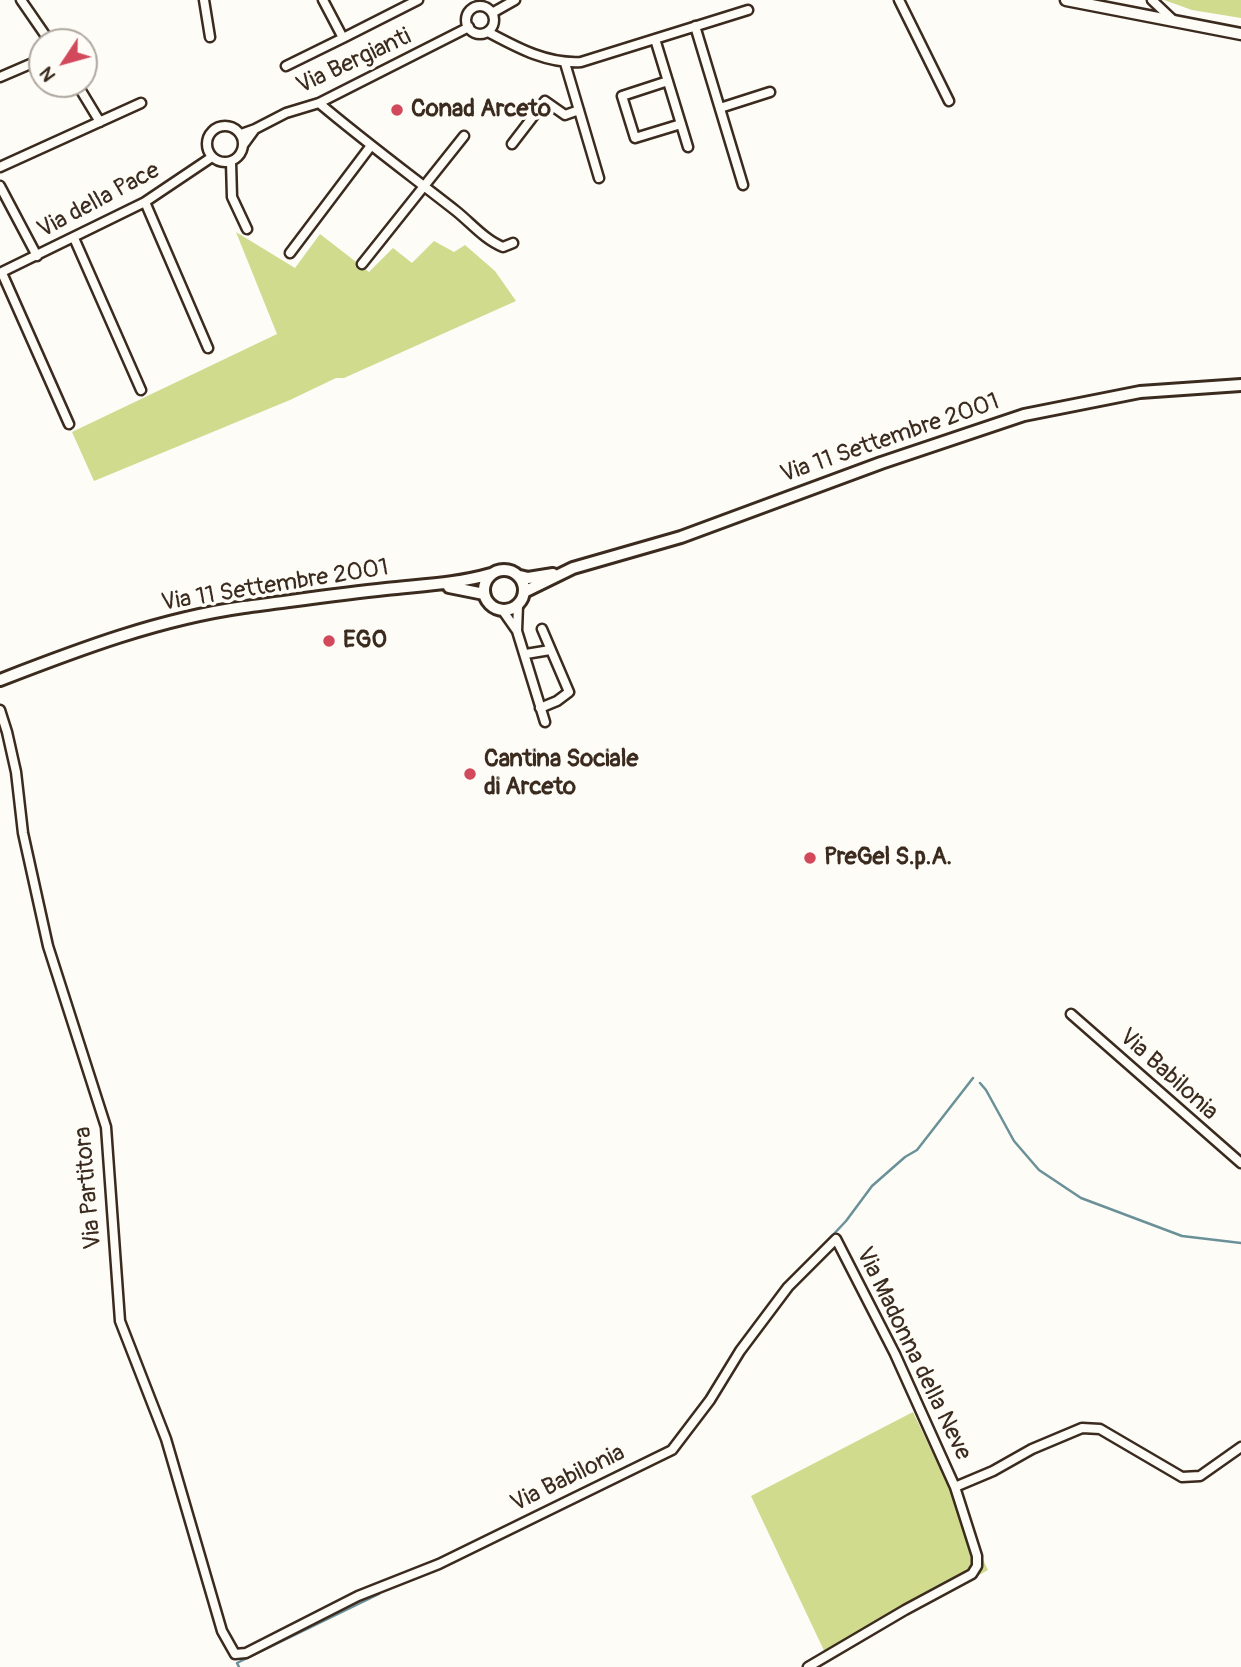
<!DOCTYPE html>
<html>
<head>
<meta charset="utf-8">
<style>
  body { margin:0 }
  #map { position:relative; width:1241px; height:1667px; overflow:hidden; background:#fdfcf7; font-family:Pangolin,sans-serif }
  canvas { display:block }
  .north { position:absolute; left:28px; top:28px; width:70px; height:70px; box-sizing:border-box; background:#fdfcf7; border:2px solid #afa8a0; border-radius:50%; rotate:234deg; font-size:19px; font-weight:700; line-height:28px; text-align:center; color:#3b2a1e }
  .north::after { content:''; display:block; margin:auto; width:24px; height:32px; background:#d1495b; clip-path:polygon(50% 0,100% 100%,50% 72%,0 100%) }
</style>
</head>
<body>
<div id="map">
<canvas width="1241" height="1667"></canvas>
<div class="north">N</div>
</div>
<script>
const context = document.querySelector('canvas').getContext('2d');
context.lineJoin = 'round';
function fill(path, color) { context.fillStyle = color; context.fill(path, 'evenodd'); }
function strokePath(path, color, width, dash) { context.strokeStyle = color; context.lineWidth = width; context.lineCap = dash ? 'butt' : 'round'; context.setLineDash(dash || []); context.stroke(path); }
function write(font, color, halo, rows, align = 'center') {
  context.font = font + ' Pangolin,sans-serif'; context.lineWidth = 7; context.setLineDash([]); context.textBaseline = 'middle'; context.strokeStyle = halo; context.fillStyle = color; for (const [text, x, y, turn = 0] of rows) {
    context.save(); context.translate(x, y); context.rotate((+turn || 0) * Math.PI / 180); context.textAlign = isNaN(turn) ? turn : align; if (halo) context.strokeText(text, 0, 0); context.fillText(text, 0, 0); context.restore();
  }
}
fill(new Path2D(`
  M1164 0H1241V18L1192 10Z
  M236 232 295 268 320 234 369 272 393 248 412 263 434 241 454 252 465 245 495 271 516 301 344 378H336L290 400 94 481 72 432 277 334Z
  M913 1412 988 1570 828 1659 751 1496Z`), '#d0db8e');
strokePath(new Path2D(`
  M980 1083 986 1090 1014 1141 1039 1170 1081 1198 1182 1236 1241 1243
  M800 1270 846 1221 872 1186 905 1157 917 1150 973 1078
  M724 1370 735 1352
  M571 1495 618 1471
  M400 1575 407 1572
  M239 1667 237 1663 379 1594`), '#6a9098', 2.5);
const minor = new Path2D(`
  M21 0 50 42
  M204 0 210 37
  M323 0 343 38 418 0
  M899 0 949 101
  M1152 0 1173 20
  M466 20a14 14 0 1 1 28 0a14 14 0 1 1-28 0Z
  M492 13 515 0
  M695 26 743 185
  M488 32C518 48 547 64 581 62L748 10
  M655 39 681 124 635 138 622 96 668 81
  M565 63 599 178
  M286 66 343 38
  M0 77 42 59
  M77 84 100 122
  M319 103C364 141 410 175 456 211 471 223 485 240 503 247L513 243
  M720 108 770 92
  M681 124 688 147
  M207 144a18 18 0 1 1 36 0a18 18 0 1 1-36 0Z
  M255 129 286 113 319 103 469 27
  M241 134 255 129 244 144
  M512 144 545 101 565 115 579 110
  M231 162 232 197 247 229
  M0 167 141 103
  M0 186 37 256
  M145 202 208 348
  M74 238 141 390
  M290 253 370 147
  M362 264 464 136
  M0 273 145 202 212 157
  M2 273 69 424
  M503 611 517 631 518 605
  M517 631 545 722
  M526 654 550 650
  M540 708 557 701 569 692 542 629
  M0 710 7 732 16 772 23 833 48 946 106 1127 120 1321 166 1439 222 1631 235 1654 246 1653 358 1596 439 1564 672 1450 710 1400 740 1351 788 1287 836 1239 895 1354 955 1487
  M1071 1014 1241 1163
  M808 1667 905 1610 972 1574 977 1566V1556L955 1487 993 1471 1032 1449 1082 1428 1100 1429 1182 1477 1200 1476 1241 1447`);
const tertiary = new Path2D(`
  M1066 0 1241 34`);
const secondary = new Path2D(`
  M484 590a20 20 0 1 1 40 0a20 20 0 1 1-40 0Z
  M520 576 528 578 553 574
  M449 587 484 594
  M524 592 573 568 681 537 881 463 1024 415 1140 392 1241 385
  M0 680C80 649 159 619 244 607 291 601 339 594 386 589 422 585 456 584 491 574`);
strokePath(minor, '#3b2a1e', 13);
strokePath(tertiary, '#3b2a1e', 15);
strokePath(secondary, '#3b2a1e', 16);
strokePath(minor, '#fdfcf7', 8);
strokePath(tertiary, '#fdfcf7', 10);
strokePath(secondary, '#fdfcf7', 10);
for (const [x, y, r, color] of [
  [397,110,7,"#d1495b"],
  [329,641,7,"#d1495b"],
  [470,774,7,"#d1495b"],
  [810,858,7,"#d1495b"]
]) { const dot = new Path2D(); dot.arc(x, y, r, 0, 2 * Math.PI); context.fillStyle = color; context.fill(dot); strokePath(dot, '#fdfcf7', 2.5); }
write('24px', '#3b2a1e', '#fdfcf7', [
  ["Via Bergianti",354,62,-25],
  ["Via della Pace",99,201,-28],
  ["Via 11 Settembre 2001",890,439,-19],
  ["Via 11 Settembre 2001",275,586,-9],
  ["Via Babilonia",1168,1075,42],
  ["Via Partitora",89,1188,-95],
  ["Via Madonna della Neve",913,1354,64],
  ["Via Babilonia",568,1479,-26]
]);
write('bold 24px', '#3b2a1e', '#fdfcf7', [
  ["Conad Arceto",411,110],
  ["EGO",343,641],
  ["Cantina Sociale",484,760],
  ["di Arceto",484,788],
  ["PreGel S.p.A.",824,858]
], 'left');
</script>
</body>
</html>
